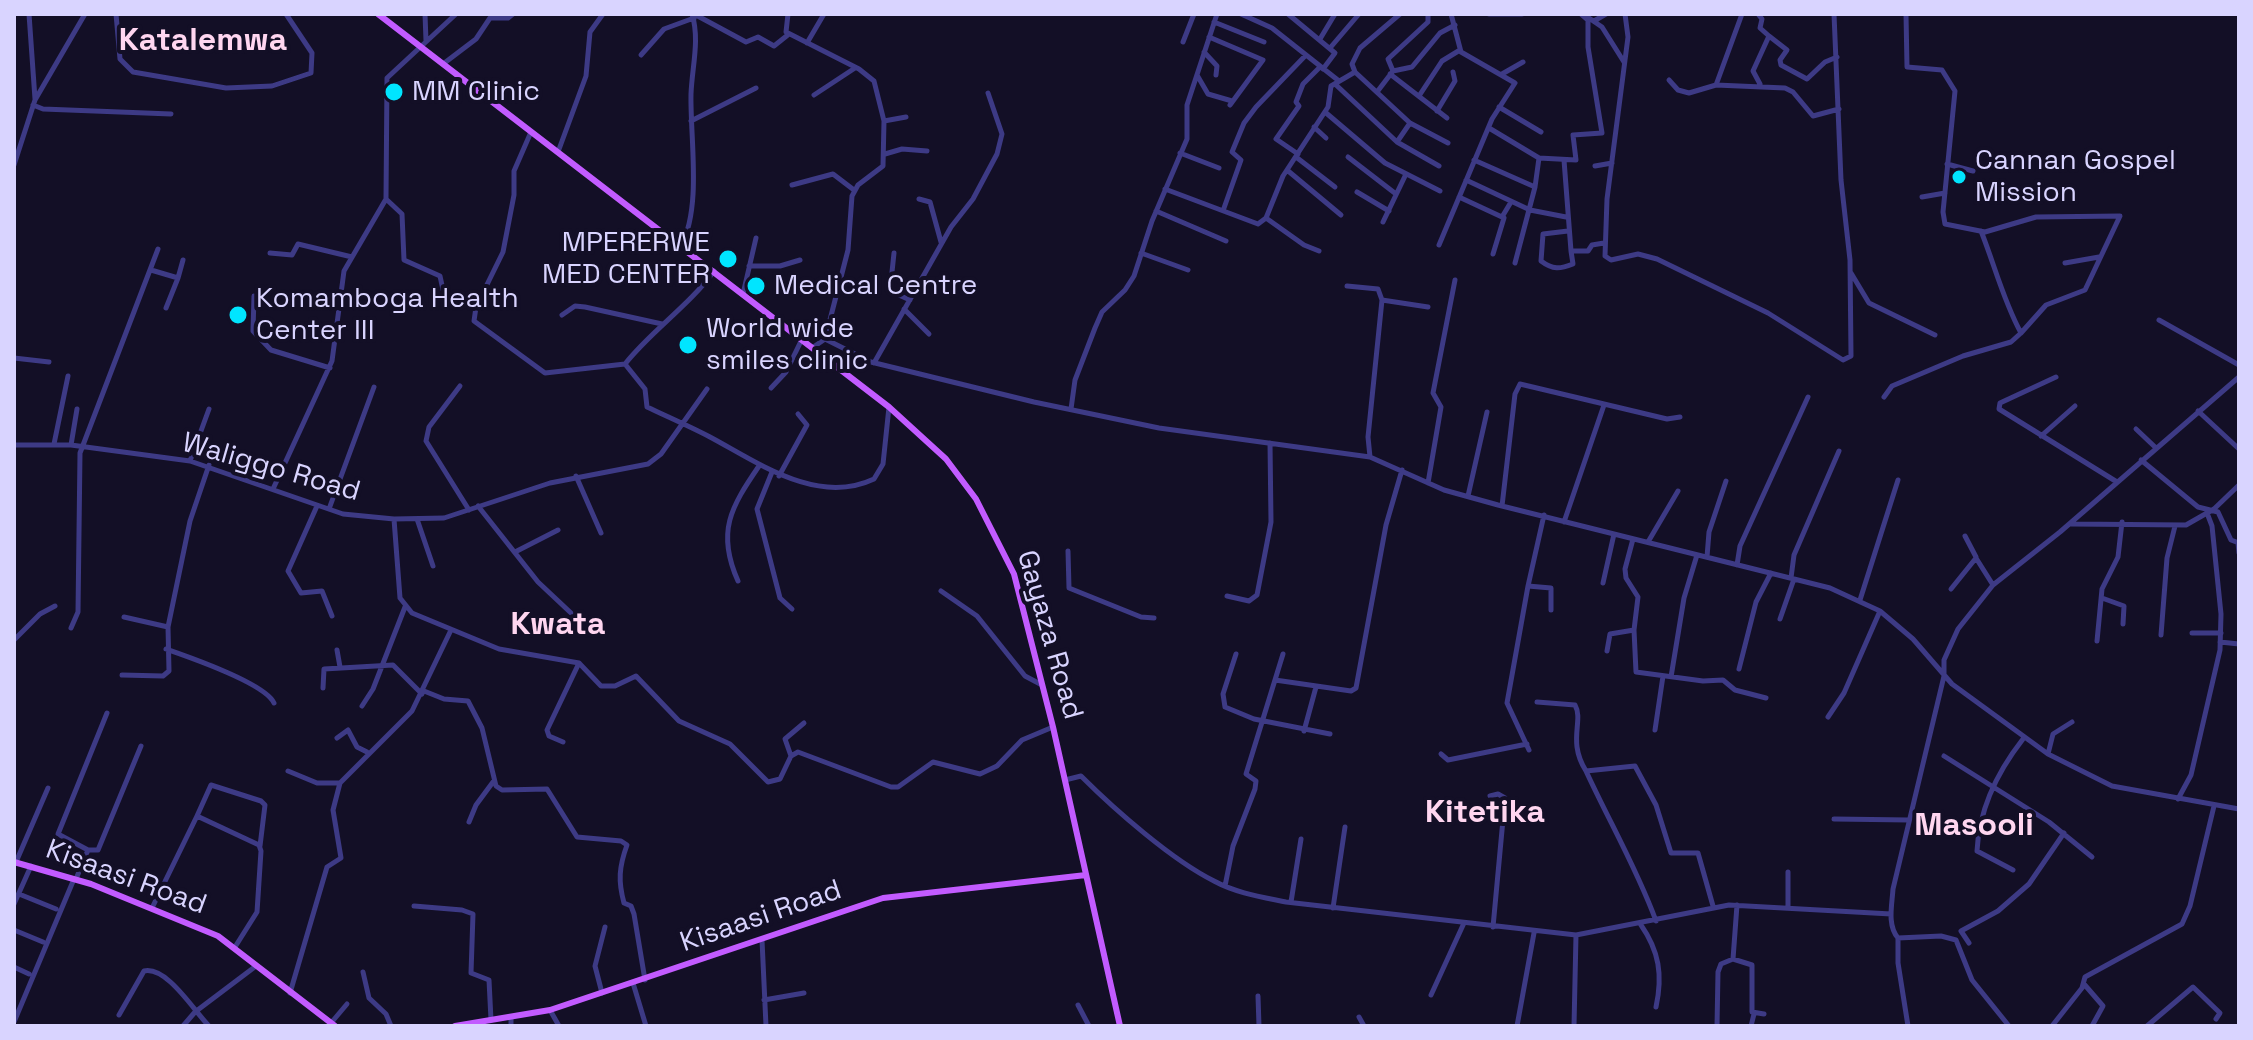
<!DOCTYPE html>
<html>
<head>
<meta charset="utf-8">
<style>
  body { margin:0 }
  #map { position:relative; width:2253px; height:1040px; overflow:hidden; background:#130f26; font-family:"Space Grotesk",sans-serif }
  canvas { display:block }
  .frame { position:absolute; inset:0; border:16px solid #d9d4ff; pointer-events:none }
</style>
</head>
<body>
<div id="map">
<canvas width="2253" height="1040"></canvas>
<div class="frame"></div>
</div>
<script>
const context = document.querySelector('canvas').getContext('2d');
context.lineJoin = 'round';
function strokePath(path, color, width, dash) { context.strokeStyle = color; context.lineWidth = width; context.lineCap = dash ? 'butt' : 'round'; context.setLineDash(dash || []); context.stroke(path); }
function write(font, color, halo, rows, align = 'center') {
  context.font = font + ' "Space Grotesk",sans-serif'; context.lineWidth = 8; context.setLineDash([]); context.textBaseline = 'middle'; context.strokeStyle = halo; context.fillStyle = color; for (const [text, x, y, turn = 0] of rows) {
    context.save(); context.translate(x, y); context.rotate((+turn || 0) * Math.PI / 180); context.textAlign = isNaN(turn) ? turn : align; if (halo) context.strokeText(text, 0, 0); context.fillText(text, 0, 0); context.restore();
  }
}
strokePath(new Path2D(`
  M29 14 35 99
  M116 14 120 59 133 72 226 88 272 86 311 73 312 53 286 14
  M425 14 426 41
  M694 14 746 42 758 37 774 46 789 34
  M788 14 786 32 859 69 874 81 884 121 883 166 858 185 852 196 848 250 825 339
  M1241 14 1272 28 1339 81
  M1288 14 1335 53 1323 69
  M1489 14H1522
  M1625 14 1628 37 1607 199 1605 256 1611 260 1638 254 1657 259 1768 313 1843 360 1851 356 1850 260 1841 180 1834 14
  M1758 14 1762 19 1760 28 1769 36 1753 71 1760 84
  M1906 14 1907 67 1942 70 1955 91 1943 212 1945 224 1985 232 2036 217 2120 216 2085 290 2046 305 2021 333
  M1586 16 1602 27 1624 62
  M1594 21 1606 14
  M1214 22 1264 42
  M1769 36 1787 50 1780 60 1781 65 1807 79 1825 62 1837 57
  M1209 37 1263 60 1230 105
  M1320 39 1335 14
  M1183 42 1194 14
  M807 43 824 14
  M1330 48 1359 14
  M1204 52 1217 66 1216 75
  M641 55 664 29 694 18
  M443 64 476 39 490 18H508L513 14
  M1393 71 1388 59 1428 22V14
  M1390 74 1447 118
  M1502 74 1523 62
  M1197 75 1208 94 1232 101
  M1669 80 1678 90 1689 93 1716 85 1785 88 1793 92 1813 116 1839 109
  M1335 84 1397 142 1439 166
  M1716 85 1742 14
  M1377 92 1393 71 1412 67 1440 33 1455 25
  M814 95 855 68
  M1419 96 1442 61 1460 50
  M33 105 43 109 171 114
  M1499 107 1541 132
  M1437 111 1455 81 1453 72
  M1325 112 1385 163 1440 191
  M691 121 756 88
  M884 121 906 117
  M1410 123 1448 143
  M1314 127 1326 138
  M1489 128 1539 158 1535 187 1515 263
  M531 132 514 171V195L503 252 476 307 474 321 545 373 625 364 645 389 647 407C668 417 689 426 710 437 757 462 817 506 874 479L883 464 889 407
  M1397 142 1410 123 1355 72 1352 64 1360 48 1400 14
  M558 152 586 76 590 32 603 14
  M1180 153 1219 168
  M885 154 902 149 927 151
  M1298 154 1276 139 1299 106 1296 102 1303 84 1319 68
  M1296 157 1335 187
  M1348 157 1396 194
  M1539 158 1576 160 1573 135 1602 133 1588 47V20L1581 14
  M1474 160 1535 187
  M1564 160 1571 251H1588L1592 245 1604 243
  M1947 164 1973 171
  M14 165 35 100 85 14
  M1595 166 1612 163
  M1287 170 1341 215
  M1466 180 1530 210 1566 217
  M792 185 833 174 854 190
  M1165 189 1258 224 1266 218 1283 176 1328 107 1331 86 1355 72
  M1357 192 1389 211
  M1459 197 1502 217 1511 202
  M1922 197 1945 193
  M386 199 402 214 404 260 440 276 443 290
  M919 199 930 202 941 242
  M1224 208 1241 160 1232 152 1244 123 1256 107 1305 56
  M1156 211 1226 241
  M1266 218 1304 245 1319 251
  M1383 222 1406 174
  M1568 231 1543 234 1541 261C1553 270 1560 269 1573 264L1571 251
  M1439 245 1492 119 1515 83 1461 52 1451 14
  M681 246C702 207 690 138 691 94 692 67 700 40 692 14
  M270 253 292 255 298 244 352 257
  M894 253 890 291 910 300
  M1141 253 1188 270
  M1493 254 1504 218
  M2065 263 2099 257
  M749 266H780L800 260
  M151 270 178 278 166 308
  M1851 273 1869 303 1935 335
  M178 278 183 260
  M1347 286 1378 289 1382 300 1428 307
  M743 294 756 238
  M254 296 253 331 271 350 330 368
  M904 309 929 334
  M562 315 575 306 585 307 662 324
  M2159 320 2239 365
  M812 348 825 339 871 362 1034 402 1159 428 1370 457 1444 490 1498 505 1830 588 1880 611 1913 639 1952 684 2048 754 2112 786 2239 809
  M14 358 49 362
  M874 363 951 227 973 199 997 154 1002 134 988 93
  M625 364C652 330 689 306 714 271
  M2056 377 2000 403 1999 409 2117 482
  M460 386 429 427 426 441 469 510
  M771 388 786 372 802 339
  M1884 397 1892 386 1963 356 2011 342 2021 333C2003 300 1995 266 1981 231
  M1071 409 1075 380 1095 328 1102 312 1125 290 1134 276 1152 221 1187 139V105L1217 14
  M2198 411 2239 449
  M2136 429 2155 447
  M2041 436 2075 406
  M54 444 68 376
  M14 445H71L190 461 343 514 394 519 444 518 550 483 648 464 661 454 707 389
  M71 445 77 409
  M1370 457 1368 437 1382 300
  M2141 460 2198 507 2218 512 2231 540 2239 543
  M190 461 209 409
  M772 472 757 509 780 598 792 609
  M576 476 601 533
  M779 476 807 425 798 414
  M1428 483 1441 407 1433 393 1455 280
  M273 489 332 361 344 271 386 199 387 78 456 14
  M1468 496 1487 412
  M317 506 288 571 301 593 322 591 332 616
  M478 506 538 582 571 613
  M1502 506 1515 394 1520 384 1667 419 1680 417
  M329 509 374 387
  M1544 515 1528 586 1551 588V610
  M394 519 400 598 412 613 499 649 579 663 601 686H615L636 676 679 721 730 744 768 782 780 779 791 756 798 752 891 787H898L933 762 980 774 997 766 1022 740 1053 727
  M417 519 433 566
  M1564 522 1604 405
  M2071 524 2186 525 2214 509 2239 485
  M1965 536 1976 557
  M1633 539 1625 569 1626 578 1638 597 1634 630 1636 672 1703 681 1723 680 1735 690 1766 698
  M1648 542 1678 491
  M2238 543 2239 553
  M1068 551 1069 588 1141 617 1154 618
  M515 552 558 530
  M1707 557 1709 532 1726 481
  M1737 565 1740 546 1808 397
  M1791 578 1794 555 1839 451
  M738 581C716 532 731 507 759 466
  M1603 583 1614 534
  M1528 586 1507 703 1529 750
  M1951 589 1976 558 1993 585
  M941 591 977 616 1025 676 1042 685
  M1227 596 1249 601 1257 595 1271 522 1270 443
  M2102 598 2124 606 2123 624
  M1860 600 1898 480
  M124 617 168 627
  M1780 619 1794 579
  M71 628 78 612 80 453 158 249
  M2192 633H2221
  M2161 635 2167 558 2175 526
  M14 640 40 614 55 606
  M2097 641 2102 589 2118 557 2122 522
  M2220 642 2239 644
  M166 649C189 657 265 683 274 703
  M337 650 340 667
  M1607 651 1610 634 1634 630
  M1236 654 1223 694 1225 707 1254 719 1330 734
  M1739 669 1756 602 1771 573
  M122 675 163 676 169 671 168 627 190 521 209 465
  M1671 677 1684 598 1697 555
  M1275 680 1351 691 1356 688 1386 525 1402 470
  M323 688 324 669 393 665 422 694
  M424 691 444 699 468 701 482 728 496 786 502 790 547 789 577 837 621 841 627 845C619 867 618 881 624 903L631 906 634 914 645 980
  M1537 702 1575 705C1584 721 1567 741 1586 771
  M362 706 373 689 405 607
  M1828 717 1844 693 1880 611
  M1655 730 1663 676
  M1304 731 1316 687
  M337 738 348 730 357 747 367 752
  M563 742 549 736 547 730 579 663
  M1441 754 1448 760 1527 744
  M2048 754 2053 734 2072 722
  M791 756 785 739 804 723
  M1944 756 2049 822 2092 857
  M288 771 317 783H340
  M1065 780 1081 776C1115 810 1172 860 1214 881 1236 893 1262 897 1286 902L1576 935 1729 905 1891 914
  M1490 796 1498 794 1505 798 1493 927
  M2178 799 2191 775 2220 650 2221 614 2212 526 2207 513
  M197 816 211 785 261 801 265 805 260 846
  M1834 819 1909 820
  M469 822 476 805 493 782
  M88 850H98L141 746
  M16 862 48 788
  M2013 870 1977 851C1979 810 1998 771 2023 739
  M76 879 88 850 58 834 107 713
  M1225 886 1233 846 1255 789 1256 781 1246 774 1283 654
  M19 894 56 909
  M1291 902 1301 839
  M14 904 31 866
  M414 906 462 910 473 914 471 973 489 980 491 1020
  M1788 907V872
  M152 908 197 816 259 845 261 851 257 912 235 947
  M1333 908 1345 827
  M1656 921C1637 869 1609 821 1586 771L1635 766 1656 805 1671 853H1698L1713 906
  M1641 925C1659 951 1663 975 1656 1007
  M14 930 43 942
  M1898 938 1941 936 1956 940 1972 980 2009 1026
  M762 940 766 1026
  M1969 943 1961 931 1998 911 2029 884 2064 833
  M1733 959 1752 965V1012L1764 1014
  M14 967 29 974
  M363 972 369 998 386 1014 391 1026
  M633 983 646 1026
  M2084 984 2103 1006 2092 1026
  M290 993 327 867 341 858 333 810 340 783 412 711 451 630
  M602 993 595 966 605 927
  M1431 995 1464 923
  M1258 996 1259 1026
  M764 1000 804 993
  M1078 1005 1089 1026
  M550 1010 559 1026
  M119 1015 144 971C167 966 194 1011 209 1026
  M1359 1017 1364 1026
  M14 1022 74 879
  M331 1023 347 1004
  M183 1026 195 1012 256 966
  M511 1026V1017
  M1517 1026 1534 933
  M1574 1026 1576 935
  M1717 1026 1718 972 1721 964 1733 959 1737 905
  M1751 1026 1754 1014
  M1908 1026 1898 963V938C1887 925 1892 905 1893 889L1944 676V660L1958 629 1993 585 2060 532 2239 377
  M2052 1026 2082 988 2085 977 2182 924 2190 906 2214 806
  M2147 1026 2193 987 2220 1013 2216 1019`), '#3d3a85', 5);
strokePath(new Path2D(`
  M378 14 889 407 946 459 976 499 1014 574 1053 727 1120 1026
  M14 862 91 884 218 936 335 1026
  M455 1026 550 1010 883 898 1086 875`), '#c25bff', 6);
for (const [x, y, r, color] of [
  [394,92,10,"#00e5ff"],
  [1959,177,8,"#00e5ff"],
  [728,259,10,"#00e5ff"],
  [756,286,10,"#00e5ff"],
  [238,315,10,"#00e5ff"],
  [688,345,10,"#00e5ff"]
]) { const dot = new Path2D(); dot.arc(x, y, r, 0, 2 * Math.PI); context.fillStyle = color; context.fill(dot); strokePath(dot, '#130f26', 3); }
write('28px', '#d9d4ff', '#130f26', [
  ["MM Clinic",412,92],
  ["Cannan Gospel",1975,161],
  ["Mission",1975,193],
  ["MPERERWE",710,243,"right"],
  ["MED CENTER",710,275,"right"],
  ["Medical Centre",774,286],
  ["Komamboga Health",256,299],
  ["Center III",256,331],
  ["World wide",706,329],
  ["smiles clinic",706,361]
], 'left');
write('28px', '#d9d4ff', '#130f26', [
  ["Waliggo Road",271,468,16],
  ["Gayaza Road",1049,635,74],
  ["Kisaasi Road",126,878,20],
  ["Kisaasi Road",761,917,-19]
]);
write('bold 32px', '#ffd6f0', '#130f26', [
  ["Katalemwa",203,41],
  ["Kwata",558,625],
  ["Kitetika",1485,813],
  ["Masooli",1974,826]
]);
</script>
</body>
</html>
